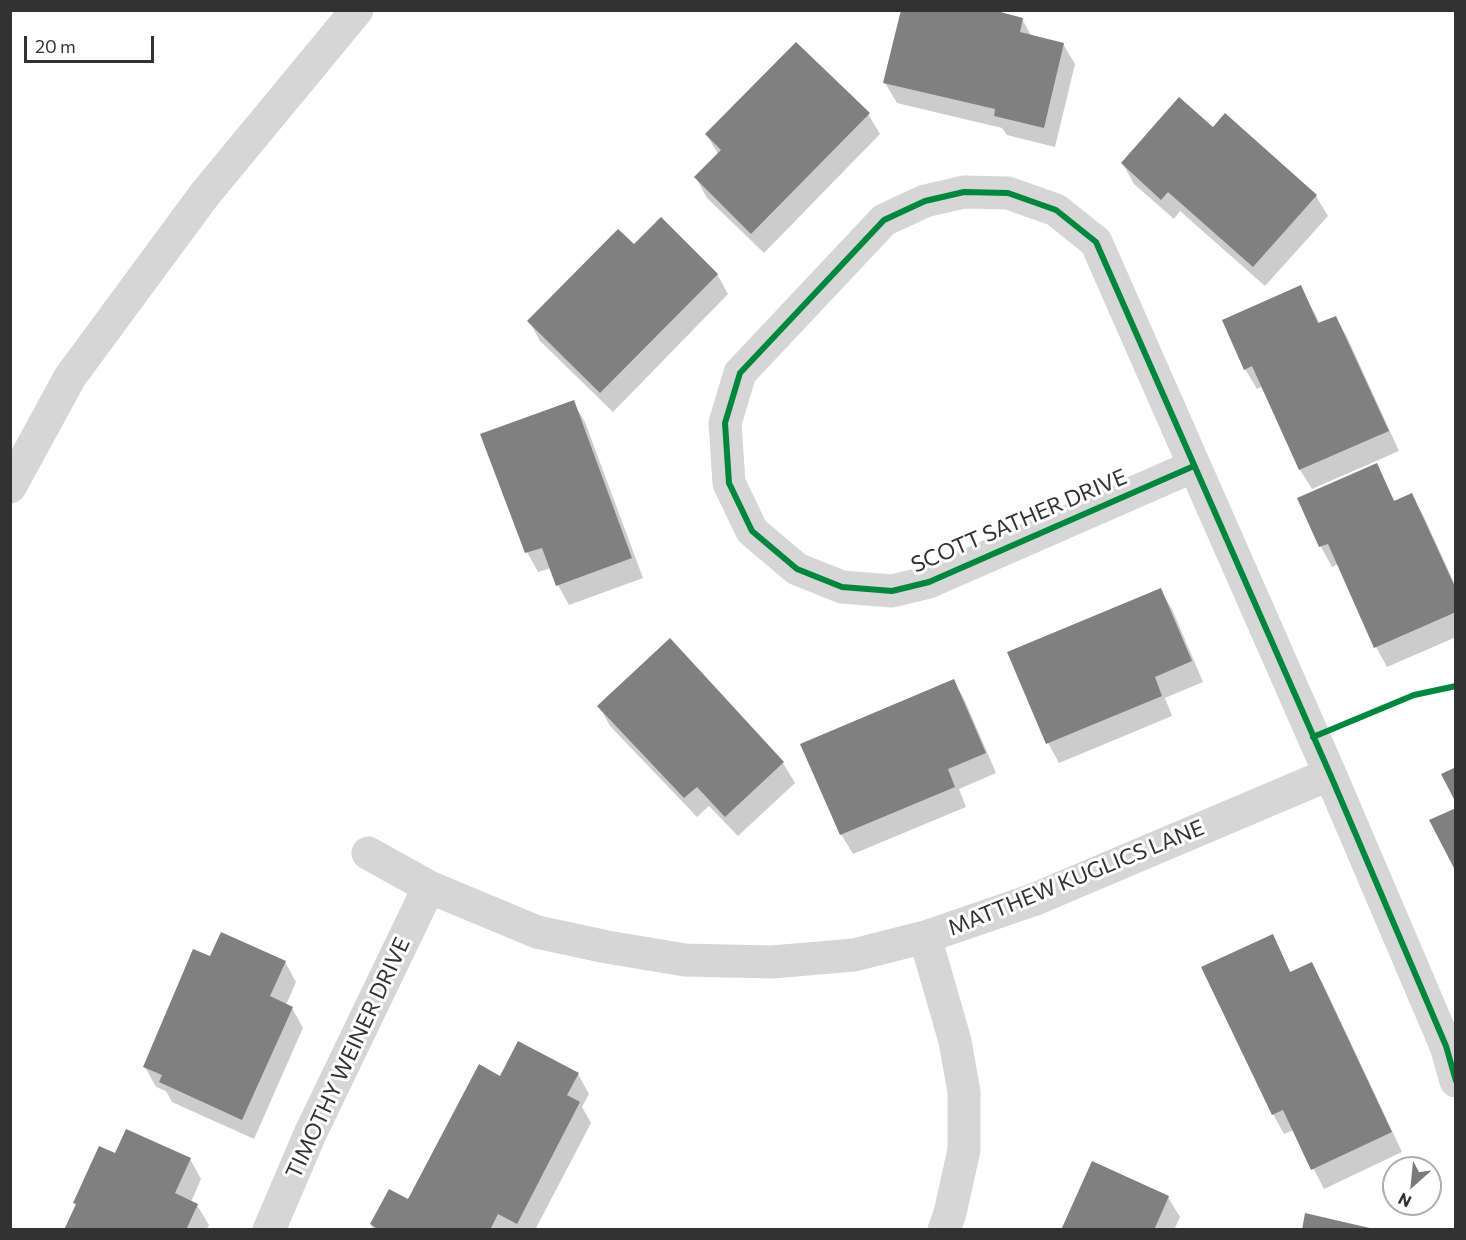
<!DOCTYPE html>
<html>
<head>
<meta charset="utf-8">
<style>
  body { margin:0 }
  #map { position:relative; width:1466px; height:1240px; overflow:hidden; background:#fff; font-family:Commissioner,sans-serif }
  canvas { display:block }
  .frame { position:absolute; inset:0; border:12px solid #323232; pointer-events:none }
  .north { position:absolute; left:1382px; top:1156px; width:60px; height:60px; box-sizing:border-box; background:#fff; border:2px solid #adadad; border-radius:50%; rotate:207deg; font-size:16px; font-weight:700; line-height:24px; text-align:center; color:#323232 }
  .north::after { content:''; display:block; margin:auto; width:21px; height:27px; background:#7a7a7a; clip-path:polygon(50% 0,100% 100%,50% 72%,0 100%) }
  .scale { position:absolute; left:24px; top:36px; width:130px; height:27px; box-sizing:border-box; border:3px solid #323232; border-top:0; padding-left:8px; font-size:18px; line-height:21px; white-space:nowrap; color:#323232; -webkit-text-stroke:4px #fff; paint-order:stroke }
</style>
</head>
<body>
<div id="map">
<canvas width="1466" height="1240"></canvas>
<div class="frame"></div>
<div class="north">N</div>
<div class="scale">20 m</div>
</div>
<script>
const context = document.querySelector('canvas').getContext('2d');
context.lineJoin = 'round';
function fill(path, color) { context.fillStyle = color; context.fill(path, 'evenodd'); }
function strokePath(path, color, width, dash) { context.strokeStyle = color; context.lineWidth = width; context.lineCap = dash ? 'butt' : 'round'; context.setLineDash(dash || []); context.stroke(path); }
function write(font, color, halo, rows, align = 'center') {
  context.font = font + ' Commissioner,sans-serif'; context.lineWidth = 6; context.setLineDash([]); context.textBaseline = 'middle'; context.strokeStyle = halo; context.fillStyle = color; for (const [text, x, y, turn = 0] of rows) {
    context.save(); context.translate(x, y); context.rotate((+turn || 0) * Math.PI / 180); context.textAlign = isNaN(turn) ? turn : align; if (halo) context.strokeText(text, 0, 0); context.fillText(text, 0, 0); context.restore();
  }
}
fill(new Path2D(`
  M1022 19 1032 37 1063 44 1075 64 1055 147 1007 135 1002 128 897 103 885 83Z
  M868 114 880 134 764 253 707 198 696 178 718 154 707 135Z
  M1225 115 1316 196 1328 216 1265 286 1180 211 1174 219 1134 184 1123 164 1213 129Z
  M634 246 717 274 728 294 613 412 540 341 529 321Z
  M1301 287 1320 324 1336 318 1347 337 1399 451 1312 489 1300 470 1263 386 1257 389 1245 369 1224 321Z
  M573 402 585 422 643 578 569 605 558 585 551 568 538 572 527 552Z
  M1376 465 1395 502 1411 495 1423 515 1456 587V637L1387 667 1376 647 1338 564 1332 567 1321 547 1299 499Z
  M1160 590 1172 609 1203 682 1165 698 1172 716 1059 763 1048 743Z
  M670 640 783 763 795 783 738 836 709 806 697 817 610 726 599 706Z
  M954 681 965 701 996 773 959 789 966 807 853 854 841 834Z
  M1272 936 1291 973 1311 964 1323 984 1402 1152 1324 1189 1294 1130 1284 1134 1273 1114Z
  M211 958 285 962 296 982 286 1005 292 1008 303 1028 254 1139 172 1102 166 1091 156 1087 145 1067Z
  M578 1074 589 1094 582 1107 591 1123 535 1230H374L371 1224 409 1201 501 1078Z
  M100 1148 116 1155 190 1159 201 1179 191 1202 197 1205 209 1225 206 1230H65Z
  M1168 1197 1180 1217 1174 1230H1062Z`), '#0003');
fill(new Path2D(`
  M901 10H993L1023 18 1020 32 1064 43 1044 128 994 116 995 109 883 83Z
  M796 42 870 113 751 234 694 177 721 150 705 134Z
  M1179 97 1213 127 1225 113 1317 195 1253 267 1168 192 1161 200 1121 163Z
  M661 217 718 274 600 393 527 321 618 229 634 244Z
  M1301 285 1318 323 1336 316 1389 431 1299 470 1252 366 1244 370 1222 320Z
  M574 400 632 558 556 586 542 548 525 553 480 434Z
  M1377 463 1394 501 1412 493 1456 589V612L1374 648 1328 544 1319 547 1297 498Z
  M1161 588 1192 661 1155 677 1162 696 1046 744 1007 652Z
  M670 638 784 762 725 817 697 787 684 798 597 706Z
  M954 679 986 753 948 769 955 787 840 835 800 744Z
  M1456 767V803L1441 774Z
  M1456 808V872L1429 820Z
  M221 932 286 961 270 996 293 1007 242 1120 159 1082 162 1075 143 1067 193 949 210 956Z
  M1273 934 1290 972 1312 962 1392 1132 1311 1170 1283 1110 1272 1115 1201 967Z
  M518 1041 579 1073 567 1095 580 1102 517 1224 498 1214 490 1230H379L370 1224 389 1189 408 1199 479 1064 500 1076Z
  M126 1129 191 1158 175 1193 198 1204 186 1230H64L76 1204 73 1203 99 1146 115 1153Z
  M1092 1161 1169 1196 1154 1230H1061Z
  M1305 1213 1374 1229V1230H1302Z`), '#808080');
strokePath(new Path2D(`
  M1194 466 929 582 892 591 842 587 797 569 752 531 729 483 725 423 740 373 884 220 925 201 964 192 1008 193 1056 210 1096 242 1330 774 1446 1046 1456 1081
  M10 487 70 377 205 194 357 10
  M368 853 429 887 537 932 607 947 685 960 772 962 854 955 925 937 1033 900 1330 774
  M925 937 955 1041 964 1092V1150L950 1213 944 1230
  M269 1230 310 1134 429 887`), '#d6d6d6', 33);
strokePath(new Path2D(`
  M1194 466 929 582 892 591 842 587 797 569 752 531 729 483 725 423 740 373 884 220 925 201 964 192 1008 193 1056 210 1096 242 1330 774 1446 1046 1456 1081
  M1313 737 1414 695 1456 686`), '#00873e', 6);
write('22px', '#323232', '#fff', [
  ["SCOTT SATHER DRIVE",1019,521,-23],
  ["MATTHEW KUGLICS LANE",1076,878,-22],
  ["TIMOTHY WEINER DRIVE",348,1058,-65]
]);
</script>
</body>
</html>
